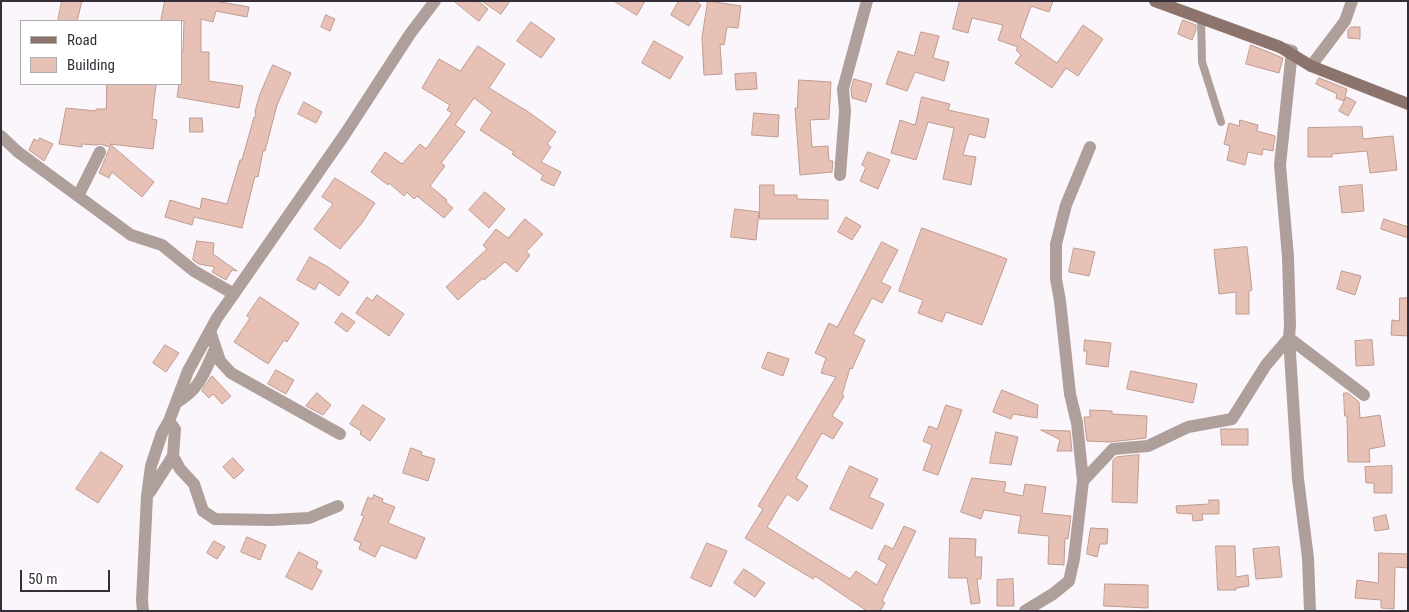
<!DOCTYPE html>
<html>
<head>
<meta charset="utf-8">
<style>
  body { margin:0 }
  #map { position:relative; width:1409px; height:612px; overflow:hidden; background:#fbf6fc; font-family:"Roboto Condensed",sans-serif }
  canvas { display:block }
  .frame { position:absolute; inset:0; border:2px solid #352d38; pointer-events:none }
  .legend { position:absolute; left:20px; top:20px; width:162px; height:65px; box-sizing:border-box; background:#fff; border:1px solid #aeabaf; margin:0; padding:6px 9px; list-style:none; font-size:15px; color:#352d38 }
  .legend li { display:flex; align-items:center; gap:10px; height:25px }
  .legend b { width:25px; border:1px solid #aeabaf }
  .scale { position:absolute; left:20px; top:570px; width:90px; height:22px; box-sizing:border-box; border:2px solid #352d38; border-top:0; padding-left:6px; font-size:15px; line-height:18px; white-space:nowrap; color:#352d38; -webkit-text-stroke:4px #fff; paint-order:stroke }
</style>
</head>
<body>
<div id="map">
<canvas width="1409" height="612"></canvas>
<div class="frame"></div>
<ul class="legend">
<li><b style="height:6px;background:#8c746d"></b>Road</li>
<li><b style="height:14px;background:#e7c1b5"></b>Building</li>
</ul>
<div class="scale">50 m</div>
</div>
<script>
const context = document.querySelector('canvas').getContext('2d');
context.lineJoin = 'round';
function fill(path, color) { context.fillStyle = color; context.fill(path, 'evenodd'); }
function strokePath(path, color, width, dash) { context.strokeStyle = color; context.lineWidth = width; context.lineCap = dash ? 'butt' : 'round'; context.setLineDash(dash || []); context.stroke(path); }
const building = new Path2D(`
  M62 1H82L77 21H58Z
  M165 1H215L249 7 247 17 216 11 213 22 201 19V52H209V81L243 86 239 108 177 97 179 84H181V52H183L184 21H161Z
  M454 1H478L488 9 479 21Z
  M482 1H510L501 14Z
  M614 1H645L637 15Z
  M679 1H695L701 5 689 26 671 15Z
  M708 1 741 6 738 28 727 27 724 45 720 44 722 74 704 75 702 38Z
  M960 1H1053L1049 12 1031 6 1020 37 1057 63 1083 25 1103 39 1078 76 1066 68 1052 88 1015 63 1021 55 1016 50 1018 47 998 40 1003 25 972 18 968 33 953 29Z
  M326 15 335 19 330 31 321 27Z
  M1183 20 1196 25V30L1192 40 1178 34Z
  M531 22 555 39 541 58 517 41Z
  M1351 27H1360V39L1348 38V30Z
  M921 32 939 36 933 58 949 62 944 81 915 72 907 91 886 84 898 51 914 56Z
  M654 41 683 57 670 79 642 63Z
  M1251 45 1283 58 1279 73 1246 64Z
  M478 46 505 64 489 88 527 111 556 132 547 144 551 147 541 162 561 172 554 186 541 180 543 175 512 154 514 152 480 130 492 112 474 98 455 125 465 132 441 163 445 166 430 186 447 200 446 202 453 208 444 218 417 196 414 199 407 192 404 196 389 183 388 185 371 172 385 152 402 164 420 144 426 149 452 113 447 110 450 105 422 88 439 59 460 71Z
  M273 65 291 73 277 105 265 151H263L258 177 255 176 242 228 194 217 192 225 165 217 170 200 200 209 202 198 227 204 240 160H242L254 117H256L255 111 260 94Z
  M756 73 757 89 736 90 735 74Z
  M1319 78 1347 89 1344 101 1336 98 1337 94 1316 84Z
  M854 79 872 84 866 102 852 98 851 90Z
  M799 80 831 82 829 119 810 120 812 147 828 146 829 161H833L832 172 800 175 795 108H797Z
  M107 84H156L152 119 157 120 153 149 110 144 154 182 142 197 112 172 109 178 99 173 110 147 100 144 96 145 82 144V147L59 144 66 108 96 111V109H106Z
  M922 97 950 104 948 110 989 119 985 138 969 134 963 155 976 157 971 185 943 179 954 128 928 122 916 160 891 153 900 120 915 125Z
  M1347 97 1356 102 1348 116 1339 111Z
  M304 102 322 112 316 123 298 114Z
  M754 113 779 115 778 137 752 135Z
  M190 118H202L203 132H190Z
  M1240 120 1258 125 1257 131 1275 136 1273 151 1263 149 1262 155 1248 152 1245 165 1227 160 1230 146 1224 144 1229 123 1239 126Z
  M1362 127 1363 139 1393 136 1397 170 1370 173 1367 151 1332 154V157H1308V128Z
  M40 138 53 144 44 161 29 150 34 139 38 141Z
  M868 152 890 160 878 189 860 181 866 167 862 165Z
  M335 178 375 203 362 223 340 249 314 229 333 204 322 197Z
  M760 185H774V195H797V199L828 200V219H760Z
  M1362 185 1364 211 1342 213 1339 187Z
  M485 192 505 209 489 228 469 210Z
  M735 209 759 212 756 240 731 237Z
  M846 217 861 226 852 240 838 232Z
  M525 219 543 234 526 252 530 255 517 272 505 262 484 280 483 278 458 300 446 287 487 249 483 245 496 229 508 238Z
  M1384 219 1408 227V238L1381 229Z
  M922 228 1007 259 982 325 946 312 942 322 918 313 923 300 899 291Z
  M197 241 214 243 213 254 237 271 232 270 226 280 212 272 215 267 199 264 193 260Z
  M882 242 898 250 881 282 891 287 882 303 872 298 853 334 865 340 852 369 850 368 842 395 844 396 832 416 843 423 833 439 822 433 796 478 808 486 798 501 787 494 767 527 850 579 856 571 877 585 887 564 878 559 885 545 893 549 904 526 916 531 882 601 885 603 880 611H867L815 576 813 579 745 538 763 509 758 506 836 377 821 373 826 358 815 353 829 323 837 327Z
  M1247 247 1252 290 1249 291V314H1236V292L1219 294 1214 250Z
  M1074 248 1095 252 1089 276 1069 272Z
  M310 257 328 267 349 282 339 296 319 282 315 290 297 280Z
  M1342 271 1361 276 1355 295 1337 289Z
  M377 295 404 314 389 336 356 313 367 297 372 301Z
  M260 297 299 323 287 342 284 340 268 364 234 342 250 318 247 316Z
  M1400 298H1408V336L1391 335 1392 320 1399 321Z
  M342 313 355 322 347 332 335 323Z
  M1085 340 1111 343 1108 367 1086 364 1087 351H1084Z
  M1372 340 1374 365 1356 366 1355 341Z
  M165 345 179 353 166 372 153 363Z
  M768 352 789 359 783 376 762 368Z
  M276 370 294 380 286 394 268 384Z
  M1131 371 1197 384 1193 403 1127 389Z
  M212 376 231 396 222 404 213 394 209 398 202 391Z
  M1002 390 1038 405 1037 418 1013 414 1011 419 993 412Z
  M317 393 331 405 323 415 306 406Z
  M1344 393H1348L1359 402 1360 418 1380 415 1385 446 1369 449 1370 462H1348L1347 416H1345Z
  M363 405 385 419 370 441 360 434 361 431 350 424Z
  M946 405 962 410 938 475 923 470 932 445 923 441 929 426 937 429Z
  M1090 410 1112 411V414L1147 416 1146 438 1110 442 1087 441 1084 417H1090Z
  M1221 429H1248V445H1222Z
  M1041 430 1070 431 1072 451H1057L1060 440Z
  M996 432 1018 437 1011 465 990 463Z
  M411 448 422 452 421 455 435 459 428 481 403 473Z
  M101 452 123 466 98 503 76 489Z
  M1139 455 1137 503 1112 502 1113 460 1117 457Z
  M233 458 244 470 234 479 223 467Z
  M850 466 878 479 869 497 884 504 872 529 830 509Z
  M1392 466V493H1374V483H1366L1365 467Z
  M972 478 1006 482 1004 492 1023 496 1025 484 1046 487 1042 513 1071 516 1068 539 1065 538 1064 565 1048 564 1049 536 1018 533 1021 516 984 510 981 519 961 512Z
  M374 495 383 499 382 502 395 507 388 523 425 538 416 559 381 545 375 557 359 549 361 543 354 540 364 516 361 515 368 497 372 499Z
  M1209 500H1219V514H1202L1203 520 1193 521 1192 514 1177 513 1176 506 1209 504Z
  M1386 515 1389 529 1375 531 1373 518Z
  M1091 528 1108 529 1107 544H1100L1097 557 1087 554Z
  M247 537 266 545 260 560 241 552Z
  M950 538 976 539 975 557H982L981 579H977L980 603 971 604 967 578H949Z
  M214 541 225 547 217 559 207 553Z
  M707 543 727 551 711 587 691 578Z
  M1216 546H1235L1236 577 1248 575 1249 586 1236 588V590H1218Z
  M1279 547 1282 577 1256 579 1253 549Z
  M299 552 318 562 316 568 322 571 312 590 286 577Z
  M1379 553 1408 554V568L1395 567 1394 609 1381 608V600L1355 598 1357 580 1378 583Z
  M744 569 765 583 755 597 734 583Z
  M1013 579 1014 606H997V580Z
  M1105 584 1148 585V608L1104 606Z`);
fill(building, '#e7c1b5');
strokePath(building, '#bf9b8f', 1);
strokePath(new Path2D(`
  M1199 17 1201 18 1202 62 1221 122`), '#af9f9a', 8);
strokePath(new Path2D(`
  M1285 49 1292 51 1280 165 1288 257 1290 325 1289 338 1298 479 1308 558 1310 611
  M1311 66 1345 21 1352 1
  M1 136 18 152 131 235 162 245 194 271 234 294
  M840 175 845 111 843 89 867 1
  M78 196 100 152
  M210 331 220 361 231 373 340 434
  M176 403C201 388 204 373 215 349
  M173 456 180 469 194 484 203 511 215 519 271 520 309 518 338 506
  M1083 481 1113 449 1148 446 1188 427 1232 419 1266 365 1289 338 1364 395
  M150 492 173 456 175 429 169 421
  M143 611 142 600 147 496 151 466 162 433 169 421 188 371 217 318 345 134 410 34 435 1
  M1025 611 1053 594 1069 581 1074 559 1083 481 1077 423 1070 394 1060 301 1056 279V244L1066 205 1090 147`), '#af9f9a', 12);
strokePath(new Path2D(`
  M1155 1 1280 47 1311 66 1408 104`), '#8c746d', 12);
</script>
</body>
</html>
